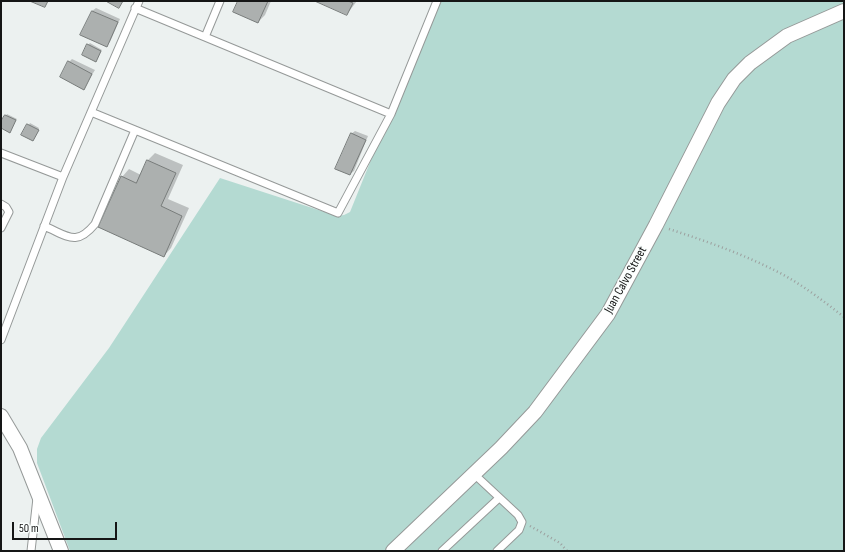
<!DOCTYPE html>
<html>
<head>
<meta charset="utf-8">
<style>
  body { margin:0 }
  #map { position:relative; width:845px; height:552px; overflow:hidden; background:#ecf1f0; font-family:"Sofia Sans Condensed",sans-serif }
  canvas { display:block }
  .frame { position:absolute; inset:0; border:2px solid #151616; pointer-events:none }
  .scale { position:absolute; left:12px; top:522px; width:105px; height:18px; box-sizing:border-box; border:2px solid #151616; border-top:0; padding-left:5px; font-size:12px; line-height:14px; white-space:nowrap; color:#151616; -webkit-text-stroke:3px #fafefd; paint-order:stroke }
</style>
</head>
<body>
<div id="map">
<canvas width="845" height="552"></canvas>
<div class="frame"></div>
<div class="scale">50 m</div>
</div>
<script>
const context = document.querySelector('canvas').getContext('2d');
context.lineJoin = 'round';
function fill(path, color) { context.fillStyle = color; context.fill(path, 'evenodd'); }
function strokePath(path, color, width, dash) { context.strokeStyle = color; context.lineWidth = width; context.lineCap = dash ? 'butt' : 'round'; context.setLineDash(dash || []); context.stroke(path); }
function write(font, color, halo, rows, align = 'center') {
  context.font = font + ' "Sofia Sans Condensed",sans-serif'; context.lineWidth = 3; context.setLineDash([]); context.textBaseline = 'middle'; context.strokeStyle = halo; context.fillStyle = color; for (const [text, x, y, turn = 0] of rows) {
    context.save(); context.translate(x, y); context.rotate((+turn || 0) * Math.PI / 180); context.textAlign = isNaN(turn) ? turn : align; if (halo) context.strokeText(text, 0, 0); context.fillText(text, 0, 0); context.restore();
  }
}
fill(new Path2D(`
  M435 1H844V551H70L37 463V449L41 438 109 348 220 178 337 216 344 215 350 212Z`), '#b4dad2');
fill(new Path2D(`
  M239 1H271L265 15 258 22Z
  M318 1H357L347 14Z
  M96 8 120 19 110 42 106 46 92 11Z
  M90 43 102 50 97 59 88 45Z
  M72 59 95 70 83 89 69 62Z
  M7 114 17 119 11 130 1 127V123Z
  M30 123 39 128 34 138 23 135Z
  M355 131 368 136 354 171 350 174 351 134Z
  M155 153 183 165 168 199 189 208 171 248 164 256 122 177 129 169 141 175 148 160Z`), '#0003');
const building = new Path2D(`
  M30 1H48L45 7Z
  M106 1H123L119 8Z
  M238 1H268L258 23 233 12Z
  M315 1H348L353 3 347 15Z
  M92 11 118 22 107 47 80 35Z
  M87 44 101 51 96 62 82 55Z
  M68 61 92 74 84 90 60 77Z
  M5 115 16 120 10 133 1 128V121Z
  M27 124 39 130 33 141 21 135Z
  M351 133 366 140 350 175 335 169Z
  M147 160 176 173 161 206 182 216 164 257 98 227 121 176 136 183Z`);
fill(building, '#acb0af');
strokePath(building, '#777b7a', 1);
const service = new Path2D(`
  M135 8 391 114
  M205 37 220 1
  M91 112 338 213 391 114 437 1
  M1 153 63 177
  M1 204 6 207 9 212 1 228
  M44 226C68 236 76 247 95 224L135 130
  M1 340 63 177 139 1
  M474 474 518 515 522 522 519 530 497 551
  M31 551 37 498
  M442 551 499 498`);
const minor = new Path2D(`
  M1 416 20 448 61 551
  M393 551 501 448 535 412 608 314 656 225 718 103 734 79 750 63 787 36 844 11`);
strokePath(service, '#959998', 9);
strokePath(minor, '#959998', 16);
strokePath(new Path2D(`
  M669 229C703 240 737 252 770 268 796 280 821 299 844 317
  M530 526 560 543 567 551`), '#9ca09f', 2.5, [1, 3]);
strokePath(service, '#fff', 7);
strokePath(minor, '#fff', 14);
write('13px', '#151616', '#fafefd', [
  ["Juan Calvo Street",626,280,-61]
]);
</script>
</body>
</html>
